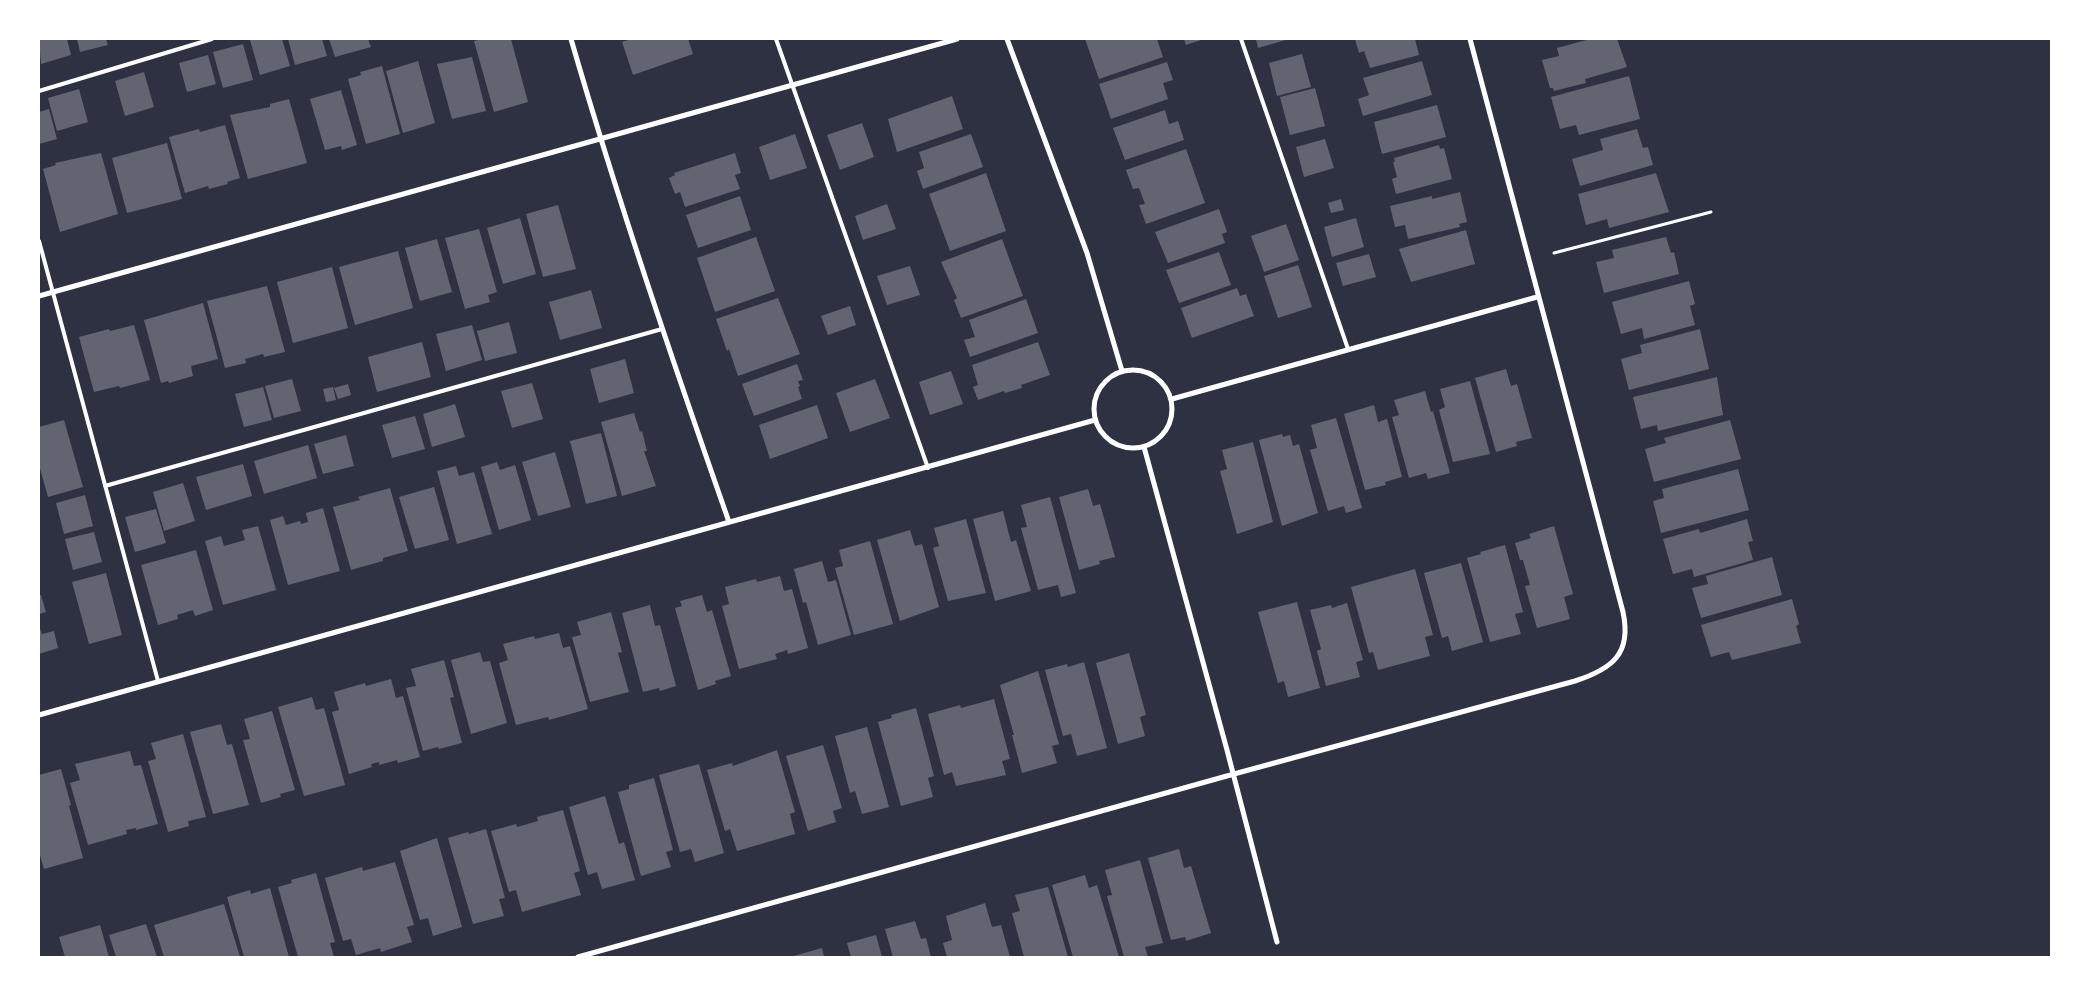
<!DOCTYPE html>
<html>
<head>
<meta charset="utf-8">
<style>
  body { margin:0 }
  #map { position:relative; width:2090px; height:996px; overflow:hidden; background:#2d3142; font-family:"DejaVu Sans",sans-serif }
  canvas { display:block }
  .frame { position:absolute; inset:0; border:40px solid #fff; pointer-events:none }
</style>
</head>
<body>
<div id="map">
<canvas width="2090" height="996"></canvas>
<div class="frame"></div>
</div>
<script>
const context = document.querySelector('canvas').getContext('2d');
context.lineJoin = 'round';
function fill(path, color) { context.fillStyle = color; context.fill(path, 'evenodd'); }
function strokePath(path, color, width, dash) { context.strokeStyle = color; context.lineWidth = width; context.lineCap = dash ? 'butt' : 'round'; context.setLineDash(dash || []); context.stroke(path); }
fill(new Path2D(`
  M39 39H67L71 55 41 64Z
  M77 39H106L108 45 80 52Z
  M253 39H282L290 66 260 75 250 40Z
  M288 39H322L327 56 295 65Z
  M329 39H368L371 47 335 57Z
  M482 39H511L528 102 494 112 474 41Z
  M631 39H688L693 54 633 75 622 42Z
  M1085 39H1157L1163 57 1099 79Z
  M1184 39H1204L1186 45Z
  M1256 39H1289L1258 48Z
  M1355 39H1415L1419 55 1370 68 1364 51 1359 53Z
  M1590 39H1617L1627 67 1585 79 1586 83 1554 91 1553 88H1550L1542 60 1559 56 1557 48Z
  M243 44 253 80 223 88 213 52Z
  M1302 54 1311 87 1277 96 1269 63Z
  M208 55 216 84 187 92 179 63Z
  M472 57 486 111 452 119 437 64Z
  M418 61 435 123 403 133 386 71Z
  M1422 61 1432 95 1363 116 1358 99 1369 95 1363 78Z
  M1167 62 1173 80 1163 83 1168 99 1111 119 1099 84Z
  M382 66 400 134 366 144 348 79 361 75 360 72Z
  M144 72 154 107 125 116 115 81Z
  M1629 76 1640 119 1579 135 1576 125 1560 129 1551 97Z
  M1315 88 1325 126 1290 135 1280 97Z
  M79 89 88 122 57 131 48 98Z
  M341 90 357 145 342 150 341 146 325 150 310 99Z
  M952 96 963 129 897 152 888 119Z
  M289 99 307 163 248 179 230 115 270 107V104Z
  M1437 105 1446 137 1382 154 1374 122Z
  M49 109 57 139 39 144V112Z
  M1165 110 1169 124 1178 121 1184 140 1125 160 1113 128Z
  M862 123 874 157 840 170 827 135Z
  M225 125 240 178 227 182 228 184 209 189 208 186 185 193 169 137 199 129 200 132Z
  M1637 129 1643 148 1648 147 1653 165 1580 186 1572 159 1603 150 1600 139Z
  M795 134 807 168 770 180 759 147Z
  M971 134 983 167 923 189 917 171 924 168 919 152Z
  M1325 139 1334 168 1304 177 1296 147Z
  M167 143 182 199 127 213 112 158Z
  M1439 145 1440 149 1444 148 1452 179 1396 194 1392 179 1397 177 1393 162H1395L1394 158Z
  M1186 149 1205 203 1146 224 1139 205 1145 204 1139 188 1133 189 1126 170Z
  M101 153 118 214 60 232 43 169 56 165 55 163Z
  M735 153 741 173 735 175 740 189 685 207 680 192 675 194 669 178 675 175 674 173Z
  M986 173 1006 231 950 251 929 194Z
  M1656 173 1669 212 1609 228 1607 219 1586 225 1578 194Z
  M1460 192 1467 222 1459 224 1460 227 1408 239 1405 225 1395 227 1390 206 1432 196V199Z
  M740 196 751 230 698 248 686 215Z
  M1341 199 1344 210 1331 213 1328 203Z
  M887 204 896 229 863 240 855 216Z
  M558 205 576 269 543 277 526 214Z
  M1219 209 1227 232 1222 234 1225 243 1168 263 1155 232Z
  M520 218 536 274 503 284 487 228Z
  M1356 218 1364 247 1332 257 1324 227Z
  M1286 224 1299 260 1264 272 1251 236Z
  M479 229 497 292 488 295 490 302 465 309 445 238Z
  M1466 230 1475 264 1411 282 1399 249Z
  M756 237 775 291 715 312 697 258Z
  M1666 237 1671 253 1674 252 1679 274 1604 293 1596 262 1614 258 1612 250Z
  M437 239 452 292 420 301 405 248Z
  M1002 239 1023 296 961 318 954 300 957 298 941 262Z
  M398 251 413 308 355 325 339 267Z
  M1219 252 1231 285 1179 303 1166 270Z
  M1369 254 1376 277 1343 286 1336 263Z
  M1298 265 1312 307 1278 318 1264 276Z
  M910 266 920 295 887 305 877 276Z
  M332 267 348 328 293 343 277 282Z
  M1689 281 1695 304 1690 306 1695 325 1644 339 1642 328 1621 334 1612 302Z
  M267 286 285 352 264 357 263 354 245 359 246 363 225 368 207 301Z
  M1237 288 1240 296 1246 294 1254 316 1192 338 1181 308Z
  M591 290 602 328 560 340 549 302Z
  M778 298 800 354 738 376 729 349 727 351 716 319Z
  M1026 299 1038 333 970 357 964 340 975 337 969 320Z
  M203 303 218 359 191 366 193 376 169 383 168 381 161 383 144 320Z
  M850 306 856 325 828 335 821 316Z
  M509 322 517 353 485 361 477 331Z
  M134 325 150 380 120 388 119 386 94 392 79 337 109 329 110 331Z
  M472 325 482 360 446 371 436 334Z
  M1700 329 1709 369 1629 390 1621 359 1642 353 1640 345Z
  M422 342 431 377 377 392 368 357Z
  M1038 342 1050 375 1021 385 1022 388 1005 393 1004 391 978 400 973 387 978 385 972 365Z
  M625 359 634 393 599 403 590 369Z
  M797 364 803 380 798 381 800 386 798 387 802 399 754 416 742 384Z
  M1506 369 1511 386 1517 384 1532 438 1516 442 1517 446 1496 452 1475 378Z
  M951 371 963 404 930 415 919 382Z
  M1717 377 1723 415 1658 431 1657 425 1641 429 1633 397Z
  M292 379 301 411 274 418 265 386Z
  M875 379 890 418 850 432 836 393Z
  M1470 381 1490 454 1453 462 1439 410 1445 407 1440 389Z
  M532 383 543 419 512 428 501 391Z
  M348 384 351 395 338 399 334 388Z
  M263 387 272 420 244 427 235 394Z
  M333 387 336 400 326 402 323 389Z
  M1425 391 1431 412 1433 411 1450 473 1428 479 1426 473 1409 478 1392 417 1399 415 1394 400Z
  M455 404 465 437 432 447 423 414Z
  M817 405 828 438 770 459 759 425Z
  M1374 405 1378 422 1387 419 1402 477 1385 482 1386 485 1365 490 1344 414Z
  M634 413 640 432 642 431 647 451H644L656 486 622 496 601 422Z
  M415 416 425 449 392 458 382 425Z
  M1336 418 1362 508 1346 513 1344 506 1328 511 1310 450 1317 448 1311 425Z
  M64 420 83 487 48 497 39 465V427Z
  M1730 420 1741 459 1654 482 1645 449 1666 443 1664 438Z
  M601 433 617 496 586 504 570 441Z
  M1282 434 1283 437 1290 435 1293 446 1299 444 1318 513 1282 526 1259 440Z
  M346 435 354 466 323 474 314 444Z
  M1253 442 1273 522 1237 534 1220 471 1227 469 1222 450Z
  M308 445 317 478 264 494 254 461Z
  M555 452 571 507 538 516 522 462Z
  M497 462 500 470 515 465 531 520 499 530 481 467Z
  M243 464 252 496 206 510 196 477Z
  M456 466 459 476 474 472 492 534 457 544 437 471Z
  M1738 469 1749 510 1661 533 1653 501 1664 498 1662 489Z
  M183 483 195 521 164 531 153 492Z
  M434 487 449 540 415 549 399 497Z
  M390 488 408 551 383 558V561L351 570 333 507 360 500 358 497Z
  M1088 489 1093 506 1100 504 1115 557 1099 561 1100 564 1079 570 1059 497Z
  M85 495 93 526 64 534 56 503Z
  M1050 497 1076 593 1061 597 1058 585 1038 590 1021 528 1027 527 1021 505Z
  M323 508 340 571 288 585 270 520 283 516 286 525 300 521 301 524 308 522 306 513Z
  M156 509 166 543 135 552 125 517Z
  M1003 511 1011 542 1016 540 1031 591 995 601 973 519Z
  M966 519 986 593 948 601 933 548 939 546 934 528Z
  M1747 519 1753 541 1748 542 1753 560 1694 577 1692 569 1673 574 1663 539 1699 529 1700 533Z
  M258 526 276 590 223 605 205 541 221 536 224 546 245 540 242 530Z
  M1554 526 1573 594 1564 597 1570 619 1537 628 1525 586 1530 585 1523 560H1520L1515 543 1531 538 1529 534Z
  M910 530 915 546 922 544 939 607 900 621 877 540Z
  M94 532 102 562 73 570 65 539Z
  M870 541 893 624 854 635 835 568 843 566 839 550Z
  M1505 545 1523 612 1515 614 1521 634 1490 642 1467 558 1481 554 1480 552Z
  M196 550 213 610 195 616 193 610 177 615 178 619 158 625 141 565Z
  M1772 557 1782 595 1701 618 1692 588 1708 584 1706 576Z
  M822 561 828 582 836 580 851 635 818 645 806 602 803 603 794 569Z
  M1461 563 1483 642 1452 651 1448 636 1442 638 1424 573Z
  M1415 569 1433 635 1425 637 1430 656 1378 670 1373 652 1369 653 1351 587Z
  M106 573 122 635 89 644 72 582Z
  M780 576 784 591 792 589 808 648 788 654 787 650 775 654 777 659 739 669 722 606 729 604 725 587 756 579 757 582Z
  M39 595H41L46 612 39 614Z
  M702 595 707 612 712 610 731 676 715 681 716 684 698 690 675 608 682 606 680 601Z
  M1792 599 1799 624 1796 626 1801 643 1732 660 1729 652 1711 657 1701 625Z
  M1297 602 1320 688 1288 697 1284 681 1278 683 1258 612Z
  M1347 603 1363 660 1356 662 1360 677 1326 686 1317 651 1321 649 1310 610 1331 605 1332 608Z
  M650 605 655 626 660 625 676 686 660 691 659 688 643 692 622 613Z
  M611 612 622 652 618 653 629 692 590 702 572 637 581 635 577 622Z
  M39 626 42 634 54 631 58 648 39 654Z
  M559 633 563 648 570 646 588 709 549 720 548 717 516 725 499 663 508 660 503 644 534 636 535 639Z
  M480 652 483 662 490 661 507 723 471 734 451 660Z
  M1129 653 1146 715 1140 717 1145 736 1118 744 1096 663Z
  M444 660 454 697 450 698 462 743 439 749 438 747 423 751 406 688 416 686 411 669Z
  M1084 662 1107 748 1077 756 1071 734 1063 736 1045 670 1067 664 1068 667Z
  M1038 671 1059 744 1052 746 1057 763 1022 773 1012 735H1014L1000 685Z
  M391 679 396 698 403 696 420 757 398 763 397 760 379 765V762L371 764 372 767 349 774 332 712 339 710 334 692 365 683 366 686Z
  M312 697 316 710 324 708 345 785 304 796 278 707Z
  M994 699 1010 759 1002 761 1006 775 956 786 952 772 944 775 928 714 960 705 961 708Z
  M916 708 934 776 928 778 933 797 901 806 878 722 892 718 891 715Z
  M272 711 295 790 280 794 281 797 261 803 243 740 250 739 244 719Z
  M221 724 227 745 232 744 249 805 213 814 190 732Z
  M867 727 889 807 862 814 855 791 850 793 835 736Z
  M183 734 206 817 188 821 189 826 168 832 148 761 156 759 151 743Z
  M823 745 842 808 833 811 836 822 808 831 786 756Z
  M777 750 795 812 790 814 795 834 737 851 730 829 725 831 707 770 732 763 733 766Z
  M130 751 134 766 141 765 158 824 136 830V828L126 830 127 834 88 845 70 783 80 780 75 764Z
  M699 764 724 853 695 862 691 849 680 852 659 775Z
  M61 769 71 805 69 806 83 858 44 869 39 852V775Z
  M654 778 673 850 666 852 671 867 641 876 618 792 629 789V785Z
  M605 796 619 844 624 842 635 880 602 889 597 872 588 875 569 807Z
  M563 810 580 871 574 873 581 895 522 912 516 890 509 892 491 831 516 824 517 827 538 821 537 817Z
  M486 829 505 898 499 899 504 916 473 924 448 838 468 832 469 834Z
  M437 838 462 927 433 936 428 918 420 920 400 851Z
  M1179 849 1184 868 1191 866 1211 933 1186 941 1185 937 1171 940 1148 858Z
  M1140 860 1163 943 1145 947 1148 957H1124L1107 896 1112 895 1105 870Z
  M395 862 414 925 407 927 412 942 381 952 380 948 356 955 351 939 343 941 325 878 362 867 363 871Z
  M316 873 335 942 330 943 334 957H298L278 887 292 883 291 880Z
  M1085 875 1089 888 1097 885 1119 957H1073L1052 885Z
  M1048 887 1068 957H1024L1012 913 1020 911 1015 895Z
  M270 888 289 957H244L227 897 250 890 251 894Z
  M985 903 992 927 1001 925 1010 957H947L943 943 952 940 946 916Z
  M224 904 240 957H164L154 925Z
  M915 921 921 939 926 938 931 957H893L885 929Z
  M146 924 157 957H116L109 935Z
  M100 925 109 957H65L59 937Z
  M876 935 882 957H851L847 943Z
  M822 948 824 957H790Z`), '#626471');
strokePath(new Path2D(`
  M1554 253 1711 212`), '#fff', 3);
strokePath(new Path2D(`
  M776 39 928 468
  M1241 39 1348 349
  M39 91 212 39
  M39 241 158 681
  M105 486 662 329`), '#fff', 4);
strokePath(new Path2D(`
  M571 39C618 201 673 362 729 522
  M1007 39 1087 253 1122 371
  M39 296 957 39
  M1094 409a39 39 0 1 1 78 0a39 39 0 1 1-78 0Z
  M1172 399 1537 297
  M1144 447 1227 750 1277 942
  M39 715 1095 420
  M578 957 1234 774 1575 681C1612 669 1632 654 1623 612L1470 39`), '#fff', 5);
</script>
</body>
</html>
